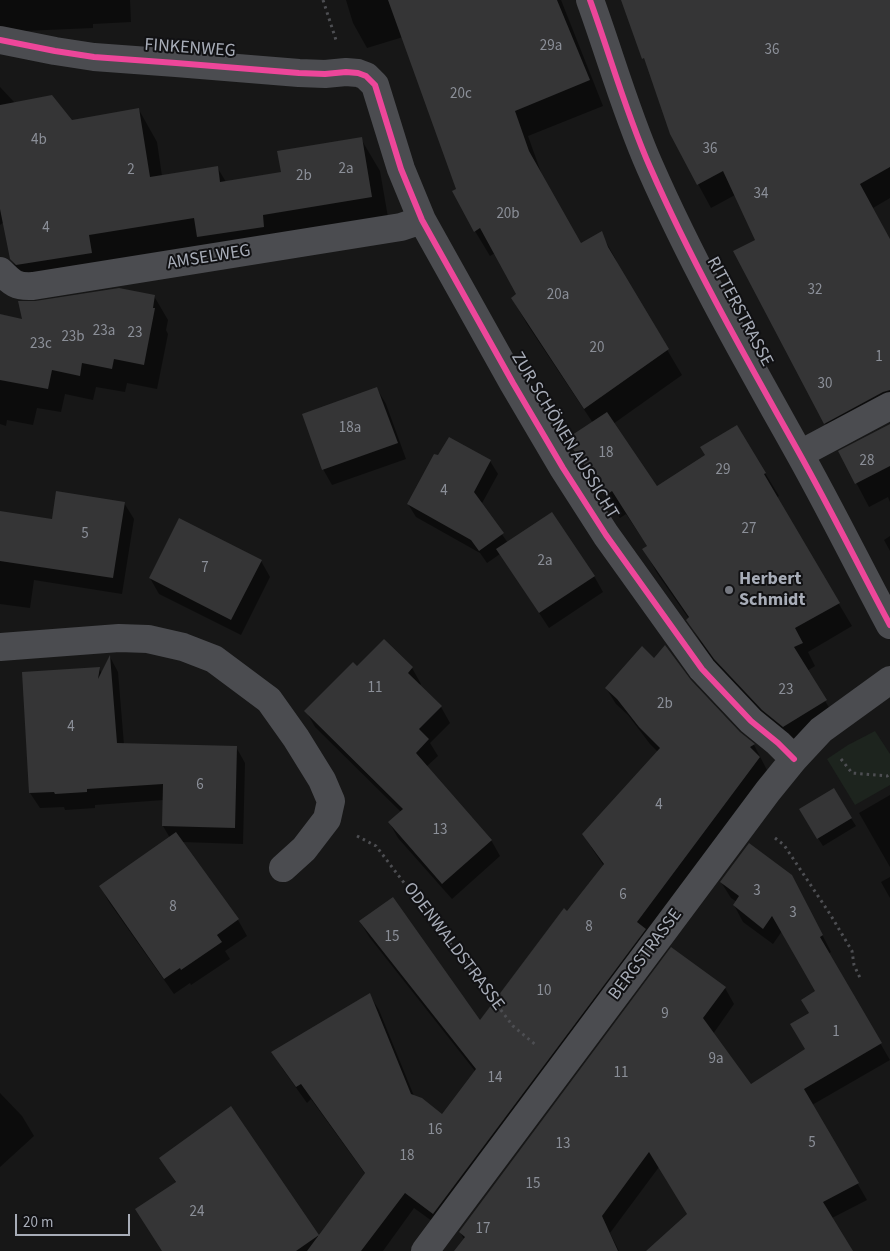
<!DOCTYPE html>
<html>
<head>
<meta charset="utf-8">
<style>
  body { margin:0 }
  #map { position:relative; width:890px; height:1251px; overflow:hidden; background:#171717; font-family:"Source Sans 3",sans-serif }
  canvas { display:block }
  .scale { position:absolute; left:15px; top:1214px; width:115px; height:22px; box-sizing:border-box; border:2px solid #a8adb8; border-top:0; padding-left:6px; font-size:15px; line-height:18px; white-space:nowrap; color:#a8adb8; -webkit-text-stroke:4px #111113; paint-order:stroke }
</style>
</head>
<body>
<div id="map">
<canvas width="890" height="1251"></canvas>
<div class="scale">20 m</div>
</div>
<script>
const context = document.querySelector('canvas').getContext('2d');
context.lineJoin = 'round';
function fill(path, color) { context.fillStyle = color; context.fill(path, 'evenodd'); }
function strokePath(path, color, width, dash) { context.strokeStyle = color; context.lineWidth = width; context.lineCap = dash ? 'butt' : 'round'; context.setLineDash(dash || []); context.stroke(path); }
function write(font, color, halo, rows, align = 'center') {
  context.font = font + ' "Source Sans 3",sans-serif'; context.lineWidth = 4; context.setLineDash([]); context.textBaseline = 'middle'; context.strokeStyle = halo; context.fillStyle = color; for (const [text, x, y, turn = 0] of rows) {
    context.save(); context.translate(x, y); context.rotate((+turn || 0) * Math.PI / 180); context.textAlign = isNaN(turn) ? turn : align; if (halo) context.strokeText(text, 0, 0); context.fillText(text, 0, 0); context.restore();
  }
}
fill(new Path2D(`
  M875 731 890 754V785L855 805 827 759 848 745Z`), '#1d241e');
fill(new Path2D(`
  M0 0H130L131 22 93 24V28L0 32Z
  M346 0H561L603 106 528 136 543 178 581 245 601 233 615 258 621 272 682 375 613 424 656 487 707 456 737 427 779 496 776 498 852 626 808 652 815 666 807 671 839 724 797 749 729 682 701 643 688 620 689 619 657 573 644 550 648 547 626 514 620 518 581 463 568 440 593 423 527 324 512 298 518 295 495 253 490 256 475 231 458 190 403 37 367 48 353 23Z
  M744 0H890V198L873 208 890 240V419L838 446 825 423 756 241 735 195 711 208 698 184Z
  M0 87 15 103 71 121 139 110 157 142 162 176 217 167 226 182 282 173 361 139 380 171 390 229 30 292 11 259 4 222 0 225Z
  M154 296 168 320 166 330 168 334 157 389 127 383 125 392 96 387 93 400 65 394 61 412 37 408 33 425 7 420 6 426 0 424V316L23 320Z
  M377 389 386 404 406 459 332 485 323 469Z
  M890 425V502L888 497 869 507 840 452Z
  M490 461 498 474 481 505 508 543 594 576 603 592 549 628 500 554 487 563 480 553 416 517 408 504Z
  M124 503 134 519 122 594 34 580 30 608 0 604V513L53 521Z
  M890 536V551L884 540Z
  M261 561 270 577 241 635 159 594 150 578Z
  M110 657 118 672 124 745 236 747 245 763 243 844 182 842 238 920 247 936 225 951 230 959 191 985 190 983 174 994 109 902 100 886 170 838 163 826 164 800 95 805V808L65 810 64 807 40 808 30 793 99 668 102 674Z
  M654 660 690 681 739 733 754 745 769 774 443 1229 414 1208 383 1251H163L176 1183 161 1158 230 1108 319 1237 366 1175 311 1099 307 1103 282 1068 273 1052 369 994 379 1010 414 1096 442 1116 475 1071 370 938 360 922 480 1022 604 866 593 850 583 834 658 752 650 744 628 715 616 704 606 688Z
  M357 668H412L421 684 419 686 441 707 450 723 430 743 438 756 426 767 491 840 500 856 452 899 398 838 389 822 401 812 315 727 306 711Z
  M833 790 856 826 823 846 800 810Z
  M890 795V867L859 813Z
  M890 877V898L881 882Z
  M721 882 801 893 831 952 828 954 890 1060 812 1105 867 1200 832 1218 852 1251H648L688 1214 659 1167 610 1233 619 1251H456L464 1239 460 1232 725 988 734 1004 713 1034 751 1086 807 1049 810 1013 817 991 782 931 773 944 743 922 734 905 737 902 731 898Z
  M0 1093 22 1116 34 1136 0 1167Z`), '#0007');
fill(new Path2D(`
  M388 0H557L590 80 515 111 529 151 581 243 602 231 608 247 669 349 584 409 511 298 516 294 480 228 474 232 452 191 456 189Z
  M621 0H890V167L860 184 890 239V390L883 392 824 424 733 251 755 240 723 171 697 185 670 134 644 58 642 59Z
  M52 95 72 120 139 108 150 177 218 166 220 182 281 172 277 151 362 137 372 197 263 215 264 227 197 237 194 218 89 235 92 253 16 265 10 259 0 209V105Z
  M119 288 155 295 153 308H155L144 365 114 359 112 369 82 363 80 376 52 370 48 389 0 380V314L22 319 18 301H35Z
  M377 387 398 443 322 470 302 414Z
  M607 412 657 486 705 455 700 447 737 425 766 473 764 474 840 603 795 628 803 643 794 647 827 700 783 727 762 710 714 659 686 620 689 617 642 549 647 546 612 491 605 496 566 439Z
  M890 424V466L855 484 838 451Z
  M449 437 491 460 474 492 504 533 479 551 471 540 407 504 434 454 438 455Z
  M56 491 125 502 113 578 0 561V511L52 519Z
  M552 512 595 576 539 613 496 549Z
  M179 518 262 560 231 620 149 578Z
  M384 639 413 667 408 673 442 706 419 729 429 739 416 753 492 840 442 884 388 822 403 809 304 711 353 662 357 666Z
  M665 645 691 680 740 732 755 744 750 747 760 757 637 922 646 929 433 1214 405 1193 361 1251H307L365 1173 301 1084 296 1087 271 1052 370 993 411 1094 422 1098 442 1114 476 1069 359 921 393 897 480 1020 564 908 567 911 604 864 582 834 660 748 639 727 617 699 605 688 642 646 654 658Z
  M110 655 117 743 237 746 235 828 162 826 163 784 87 789V792L55 794 54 792 29 793 22 672 100 667 98 679Z
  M834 788 852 818 817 839 799 809Z
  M176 832 239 919 217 935 222 942 181 970 180 968 164 979 99 886Z
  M749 843 792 875 823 935 820 937 882 1043 804 1089 859 1183 823 1202 853 1251H646L687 1214 649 1152 602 1216 618 1251H454L465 1237 459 1232 671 947 726 987 703 1018 751 1084 805 1049 790 1024 809 1013 801 1000 815 991 772 916 763 929 733 905 739 896 720 882Z
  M231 1106 319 1235 296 1251H162L135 1209 176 1182 159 1158Z`), '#353536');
strokePath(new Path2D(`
  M323 0 336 40
  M841 759 852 773 887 776 890 774
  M357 836 376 846 513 1026 537 1046
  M775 838 784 845 830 914 852 951 854 965 861 980`), '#4d4e52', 3, [2.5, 4]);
strokePath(new Path2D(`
  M590 0C610 55 626 113 650 167 693 265 746 358 798 451 830 508 859 567 890 625
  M0 40 55 51 94 57 176 63 299 73 325 74 346 72 358 73 366 76 375 85 401 169 422 220 513 383 563 468 606 535 702 669 751 721 778 743 794 759
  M0 271C12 283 16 287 33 286L401 227 422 220
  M800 454 890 406
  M0 647 119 638 148 639 183 647 214 659 269 700 296 738 322 780 331 801 327 819 304 849 283 868
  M425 1251 768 791 794 759 821 730 890 680`), '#4b4c50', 28);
strokePath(new Path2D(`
  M590 0C610 55 626 113 650 167 693 265 746 358 798 451 830 508 859 567 890 625
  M0 40 55 51 94 57 176 63 299 73 325 74 346 72 358 73 366 76 375 85 401 169 422 220 513 383 563 468 606 535 702 669 751 721 778 743 794 759`), '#ed469a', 6);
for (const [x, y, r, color] of [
  [729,590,5,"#757880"]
]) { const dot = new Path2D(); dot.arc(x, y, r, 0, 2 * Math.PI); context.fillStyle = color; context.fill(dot); strokePath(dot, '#111113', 2); }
write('15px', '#8b8f98', null, [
  ["29a",551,47],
  ["36",772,51],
  ["20c",461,95],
  ["4b",39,141],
  ["36",710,150],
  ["2a",346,170],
  ["2",131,171],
  ["2b",304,177],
  ["34",761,195],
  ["20b",508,215],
  ["4",46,229],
  ["32",815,291],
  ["20a",558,296],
  ["23a",104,332],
  ["23",135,334],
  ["23b",73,338],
  ["23c",41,345],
  ["20",597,349],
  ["1",879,358],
  ["30",825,385],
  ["18a",350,429],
  ["18",606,454],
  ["28",867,462],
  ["29",723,471],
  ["4",444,492],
  ["27",749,530],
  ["5",85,535],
  ["2a",545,562],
  ["7",205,569],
  ["11",375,689],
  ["23",786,691],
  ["2b",665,705],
  ["4",71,728],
  ["6",200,786],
  ["4",659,806],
  ["13",440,831],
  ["3",757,892],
  ["6",623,896],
  ["8",173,908],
  ["3",793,914],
  ["8",589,928],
  ["15",392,938],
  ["10",544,992],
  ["9",665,1015],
  ["1",836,1033],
  ["9a",716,1060],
  ["11",621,1074],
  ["14",495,1079],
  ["16",435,1131],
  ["5",812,1144],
  ["13",563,1145],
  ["18",407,1157],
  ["15",533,1185],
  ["24",197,1213],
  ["17",483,1230]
]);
write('18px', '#a8adb8', '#111113', [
  ["FINKENWEG",190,49,4],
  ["AMSELWEG",209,258,-9],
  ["RITTERSTRASSE",739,312,62],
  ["ZUR SCHÖNEN AUSSICHT",564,436,59],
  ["ODENWALDSTRASSE",453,947,53],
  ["BERGSTRASSE",646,955,-53]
]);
write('bold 18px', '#a8adb8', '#111113', [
  ["Herbert",739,580],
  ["Schmidt",739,601]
], 'left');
</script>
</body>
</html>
